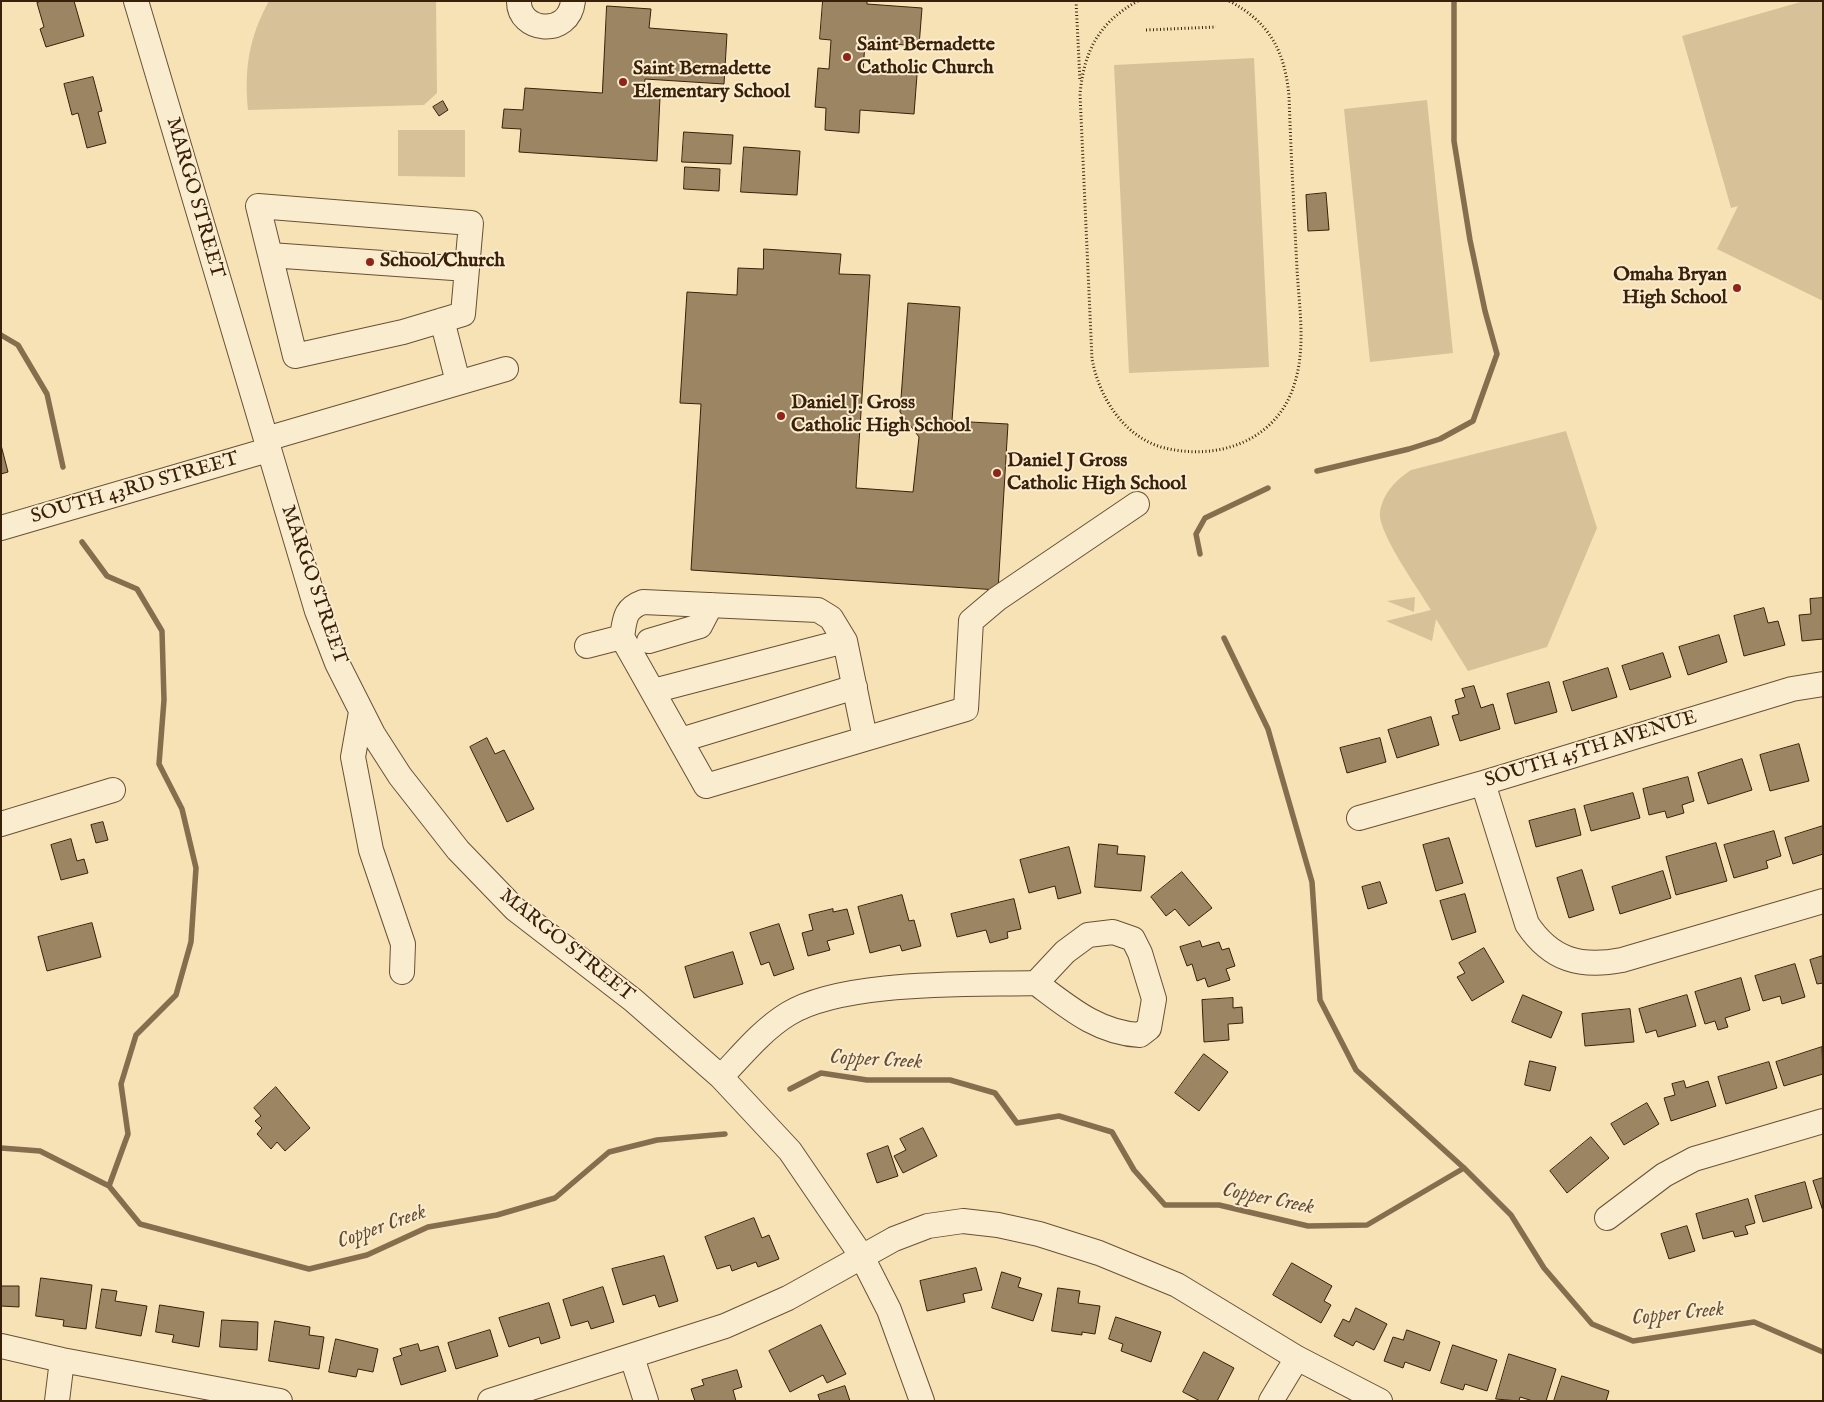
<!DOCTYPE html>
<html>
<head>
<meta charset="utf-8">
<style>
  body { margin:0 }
  #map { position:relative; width:1824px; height:1402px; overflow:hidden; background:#f7e2b5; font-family:"IM FELL English",serif }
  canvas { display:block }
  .frame { position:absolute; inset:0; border:2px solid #3a200a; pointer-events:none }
</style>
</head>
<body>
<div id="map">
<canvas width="1824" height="1402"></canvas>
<div class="frame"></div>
</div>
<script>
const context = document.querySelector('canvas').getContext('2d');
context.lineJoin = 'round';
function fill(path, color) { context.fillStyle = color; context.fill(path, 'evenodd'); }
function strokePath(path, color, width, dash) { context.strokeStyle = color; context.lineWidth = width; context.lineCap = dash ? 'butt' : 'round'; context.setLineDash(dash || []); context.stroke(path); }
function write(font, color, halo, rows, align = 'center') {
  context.font = font + ' "IM FELL English",serif'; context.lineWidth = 4; context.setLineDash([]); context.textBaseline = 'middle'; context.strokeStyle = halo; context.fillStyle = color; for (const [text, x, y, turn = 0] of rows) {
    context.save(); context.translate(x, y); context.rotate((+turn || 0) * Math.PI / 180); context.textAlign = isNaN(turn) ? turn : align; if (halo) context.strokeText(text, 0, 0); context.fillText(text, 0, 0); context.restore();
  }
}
fill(new Path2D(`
  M269 1H436L437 93 424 105 248 110C244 69 249 37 269 1Z
  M1804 1H1823V301L1717 249 1738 206 1731 208 1682 36Z
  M1254 58 1269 367 1129 373 1114 65Z
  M1427 100 1453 353 1370 362 1344 109Z
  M398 130H465V177L398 176Z
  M1566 431 1597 528 1547 647 1468 671 1436 619 1432 641 1386 621 1431 610C1420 591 1377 532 1380 512 1383 493 1396 480 1411 470Z
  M1415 597 1414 612 1387 601Z`), '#d7c198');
strokePath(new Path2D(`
  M1 335 18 345 47 394 63 467
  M1317 471 1409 449 1440 439 1473 421 1497 354 1485 311 1470 240 1454 141V1
  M82 542 107 576 137 589 162 631 164 700 159 764 182 809 196 868 191 942 176 995 136 1035 121 1084 128 1134 109 1186
  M1200 554 1196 534 1205 518 1268 488
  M1224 638 1268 729 1312 882 1320 1000 1356 1070 1464 1168 1511 1215 1544 1268 1592 1324 1633 1341 1754 1322 1823 1352
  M790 1089 821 1073 867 1080H950L995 1093 1017 1123 1059 1116 1112 1132 1134 1170 1165 1205H1219L1308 1226 1367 1225 1464 1168
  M1 1148 40 1151 109 1186 140 1224 309 1269 367 1255 428 1227 497 1215 555 1198 609 1152 657 1140 725 1134`), '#856d4e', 5.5);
const building = new Path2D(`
  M42 1H74L84 36 46 47 40 29 44 27 37 3Z
  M823 1H867V4L922 8 919 46 865 42 863 72 917 75 914 114 860 110 859 133 825 130 826 108 815 107 818 68 829 69 831 40 820 39Z
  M607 6 651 9 649 28 727 34 724 84 645 79 643 95 660 97 657 161 519 152 521 129 502 128 504 109 523 110 525 88 602 93Z
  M93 77 102 111 98 112 106 143 87 148 78 113 72 115 64 84Z
  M443 101 448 110 439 116 433 107Z
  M684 132 733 135 731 164 682 162Z
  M744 147 800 151 797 195 741 192Z
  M685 167 720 169 719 191 684 189Z
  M1326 193 1329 230 1308 231 1306 195Z
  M764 249 841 254 839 274 870 275 856 488 913 492 919 437 900 412 908 303 960 307 952 421 1008 424 998 590 691 570 701 404 680 403 687 292 737 295 738 268 763 269Z
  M1 445 8 472 1 474Z
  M1823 598V639L1802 641 1799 615 1811 614 1810 599Z
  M1764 608 1768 623 1778 621 1785 645 1744 656 1734 616Z
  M1719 635 1727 662 1688 675 1679 647Z
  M1663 653 1671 677 1630 690 1622 666Z
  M1608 668 1617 697 1572 711 1563 682Z
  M1549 682 1557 712 1515 724 1507 694Z
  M1474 686 1481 708 1493 704 1500 729 1460 741 1452 716 1459 714 1455 700 1465 697 1462 689Z
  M1431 717 1439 745 1397 758 1388 730Z
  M487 738 495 754 504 750 534 809 507 822 470 747Z
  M1380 738 1386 762 1347 773 1340 748Z
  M1799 744 1809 781 1770 791 1760 755Z
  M1742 759 1752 790 1708 804 1698 773Z
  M1688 777 1694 801 1682 805 1684 813 1667 818 1665 811 1649 815 1643 789Z
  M1633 793 1640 818 1591 831 1584 806Z
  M1575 809 1581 835 1536 847 1529 821Z
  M103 822 108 840 96 843 91 825Z
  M1823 826V854L1793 864 1785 838Z
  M1774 831 1781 856 1766 861 1768 868 1734 878 1724 845Z
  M1449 838 1463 883 1436 891 1423 845Z
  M71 839 77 861 84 859 88 873 61 880 51 845Z
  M1716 843 1727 881 1676 895 1666 857Z
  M1099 844 1118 846 1117 854 1145 856 1141 891 1095 887Z
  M1069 847 1081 893 1058 899 1055 886 1029 893 1020 860Z
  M1582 870 1594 910 1569 918 1557 878Z
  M1663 871 1671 898 1620 914 1612 887Z
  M1182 872 1212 908 1189 926 1175 909 1166 916 1151 897Z
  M1380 882 1387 903 1368 909 1362 887Z
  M1465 894 1476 932 1452 940 1440 901Z
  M902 895 909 921 914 920 921 946 902 951 900 945 870 953 858 907Z
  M1014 899 1021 929 1007 932 1008 938 990 943 986 930 957 937 951 914Z
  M833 909V912L847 909 854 934 827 941 830 950 808 956 802 933 813 930 809 915Z
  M92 923 101 957 47 971 38 937Z
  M779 924 794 969 774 976 769 962 761 965 750 933Z
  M1200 941 1202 947 1219 942 1222 950 1229 948 1235 966 1226 969 1230 980 1208 987 1205 978 1197 981 1192 964 1187 966 1180 947Z
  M1484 948 1504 982 1472 1001 1457 977 1465 973 1459 963Z
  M733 952 743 984 694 998 685 967Z
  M1823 956V983L1817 984 1810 960Z
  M1795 964 1805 997 1782 1004 1780 996 1763 1001 1755 976Z
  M1741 978 1750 1010 1725 1018 1728 1027 1718 1030 1715 1021 1705 1024 1695 992Z
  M1523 995 1562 1012 1551 1038 1512 1022Z
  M1687 995 1696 1026 1658 1037 1656 1030 1646 1033 1639 1009Z
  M1233 998V1008L1242 1007 1243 1023 1228 1024 1229 1040 1204 1042 1202 1000Z
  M1630 1009 1634 1042 1585 1046 1582 1014Z
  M1822 1047 1823 1074 1784 1086 1776 1062Z
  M1204 1054 1228 1072 1199 1111 1175 1093Z
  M1530 1061 1556 1067 1550 1091 1525 1085Z
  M1769 1062 1777 1088 1726 1104 1718 1077Z
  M1684 1081 1686 1088 1708 1081 1716 1106 1671 1121 1664 1098 1675 1095 1672 1084Z
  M276 1087 310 1128 285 1151 277 1142 271 1149 257 1134 262 1128 255 1121 261 1116 254 1108Z
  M1647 1103 1659 1124 1624 1145 1611 1124Z
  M923 1128 937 1156 903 1173 894 1156 906 1150 900 1139Z
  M1591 1137 1609 1158 1567 1193 1550 1171Z
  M888 1146 898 1176 877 1183 867 1154Z
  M1823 1178V1211L1813 1181Z
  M1805 1182 1812 1208 1763 1222 1755 1196Z
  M1748 1199 1755 1223 1745 1226 1748 1234 1735 1237 1733 1231 1703 1239 1696 1214Z
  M754 1218 762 1238 769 1235 779 1259 758 1267 756 1262 732 1271 730 1265 717 1269 705 1237Z
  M1687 1226 1695 1251 1669 1259 1661 1234Z
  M664 1256 678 1301 659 1307 655 1295 623 1305 612 1269Z
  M1292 1263 1332 1286 1324 1301 1331 1305 1321 1323 1273 1295Z
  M976 1268 982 1290 963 1294 965 1302 927 1311 920 1281Z
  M1002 1272 1021 1278 1018 1287 1042 1294 1033 1321 992 1308Z
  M41 1278 92 1285 86 1329 63 1326 64 1320 36 1316Z
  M1 1286H19V1307L1 1306Z
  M603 1287 614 1322 591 1329 588 1321 571 1326 563 1300Z
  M1058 1288 1080 1291 1078 1303 1100 1306 1095 1334 1082 1332V1335L1052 1331Z
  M102 1289 117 1291 115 1301 147 1306 141 1336 96 1328Z
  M549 1303 560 1338 541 1344 539 1337 509 1347 499 1318Z
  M160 1305 204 1312 199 1347 172 1342 174 1335 156 1332Z
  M1356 1308 1387 1324 1374 1350 1356 1341 1353 1346 1334 1336 1343 1319 1349 1322Z
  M1116 1317 1161 1332 1151 1362 1121 1351 1123 1344 1109 1339Z
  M222 1320 258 1322 257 1350 220 1347Z
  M275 1321 310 1327 309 1335 324 1337 319 1369 269 1361Z
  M821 1325 846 1374 827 1383 823 1375 790 1392 769 1351Z
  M490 1330 498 1356 456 1369 448 1343Z
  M1407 1330 1440 1342 1430 1371 1405 1362 1403 1368 1384 1361 1393 1337 1403 1340Z
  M336 1339 378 1349 373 1372 358 1369 356 1377 329 1372Z
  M418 1344 420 1351 438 1346 446 1371 401 1385 393 1358 402 1355 400 1349Z
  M1453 1345 1497 1360 1487 1391 1465 1384 1463 1390 1441 1383Z
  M1204 1352 1234 1368 1217 1401H1200L1183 1392Z
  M1509 1354 1556 1369 1546 1401H1533L1520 1397 1519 1401 1496 1399Z
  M737 1370 742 1387 733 1390 736 1401H695L691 1389 704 1385 702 1380Z
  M1562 1376 1609 1391 1606 1401H1554Z
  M845 1386 850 1401H820L818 1395Z`);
fill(building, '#9c8563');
strokePath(building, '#3a200a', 1);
const minor = new Path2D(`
  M136 1 317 611 337 663 373 734 400 776 458 850 515 909 633 1000 721 1077 790 1151 861 1255 889 1310 922 1401
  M519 1C518 32 569 38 573 1
  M258 206 471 223 463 314 403 332 295 356Z
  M270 255 467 269
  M442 320 458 382
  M266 439 506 369
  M1 528 268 450
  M622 637C625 619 624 609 643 602L818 610 831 618 845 641 865 738
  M649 641 700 626 711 605
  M587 646 622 637 706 786 966 709 971 621 997 599 1137 504
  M653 691 845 641
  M361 712 353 757 371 850 403 944 402 972
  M681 740 855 687
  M1483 783 1527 924C1551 960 1580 968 1622 960L1823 901
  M1359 818 1483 783 1792 689 1823 684
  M1 824 113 790
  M1113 932 1133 939 1140 953 1154 999 1149 1028 1140 1035C1098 1033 1068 1007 1036 983L1065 952 1088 935Z
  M721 1077C742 1055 762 1030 788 1014 844 980 969 985 1036 983
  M1607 1218 1664 1175 1694 1159 1823 1121
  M1 1346 62 1360 280 1401
  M632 1357 646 1401
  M57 1401 62 1360
  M490 1401 725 1326 788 1298 894 1239 928 1226 963 1221 998 1225 1039 1234 1099 1253 1177 1285 1297 1358 1380 1401
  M1271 1401 1297 1358`);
strokePath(minor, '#695035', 26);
strokePath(new Path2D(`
  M1076 1 1080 81
  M1138 1C1099 22 1084 51 1080 94L1092 359C1099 396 1122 435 1161 447 1216 462 1278 442 1295 382 1306 346 1299 306 1297 269 1294 211 1291 154 1289 96 1285 52 1270 22 1229 1
  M1146 30 1216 27`), '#3a200a', 3, [1, 2.5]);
strokePath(minor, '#faeccf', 24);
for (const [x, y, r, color] of [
  [847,57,5,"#8f2418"],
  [623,82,5,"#8f2418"],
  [370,262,5,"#8f2418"],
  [1737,288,5,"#8f2418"],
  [781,416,5,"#8f2418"],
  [997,473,5,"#8f2418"]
]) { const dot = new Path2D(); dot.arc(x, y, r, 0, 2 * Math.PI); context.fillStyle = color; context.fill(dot); strokePath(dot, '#faeccf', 2); }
write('bold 20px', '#3a200a', '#faeccf', [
  ["Saint Bernadette",857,46],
  ["Catholic Church",857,69],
  ["Saint Bernadette",633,70],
  ["Elementary School",633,93],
  ["School/Church",380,262],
  ["Omaha Bryan",1727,276,"right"],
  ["High School",1727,299,"right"],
  ["Daniel J. Gross",791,404],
  ["Catholic High School",791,427],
  ["Daniel J Gross",1007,462],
  ["Catholic High School",1007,485]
], 'left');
write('20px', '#3a200a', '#faeccf', [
  ["MARGO STREET",194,198,74],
  ["SOUTH 43RD STREET",135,489,-16],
  ["MARGO STREET",313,585,71],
  ["SOUTH 45TH AVENUE",1591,750,-17],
  ["MARGO STREET",566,946,39]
]);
write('italic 21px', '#664d32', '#faeccf', [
  ["Copper Creek",876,1061,3],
  ["Copper Creek",1268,1200,11],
  ["Copper Creek",382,1228,-20],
  ["Copper Creek",1678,1315,-6]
]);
</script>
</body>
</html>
